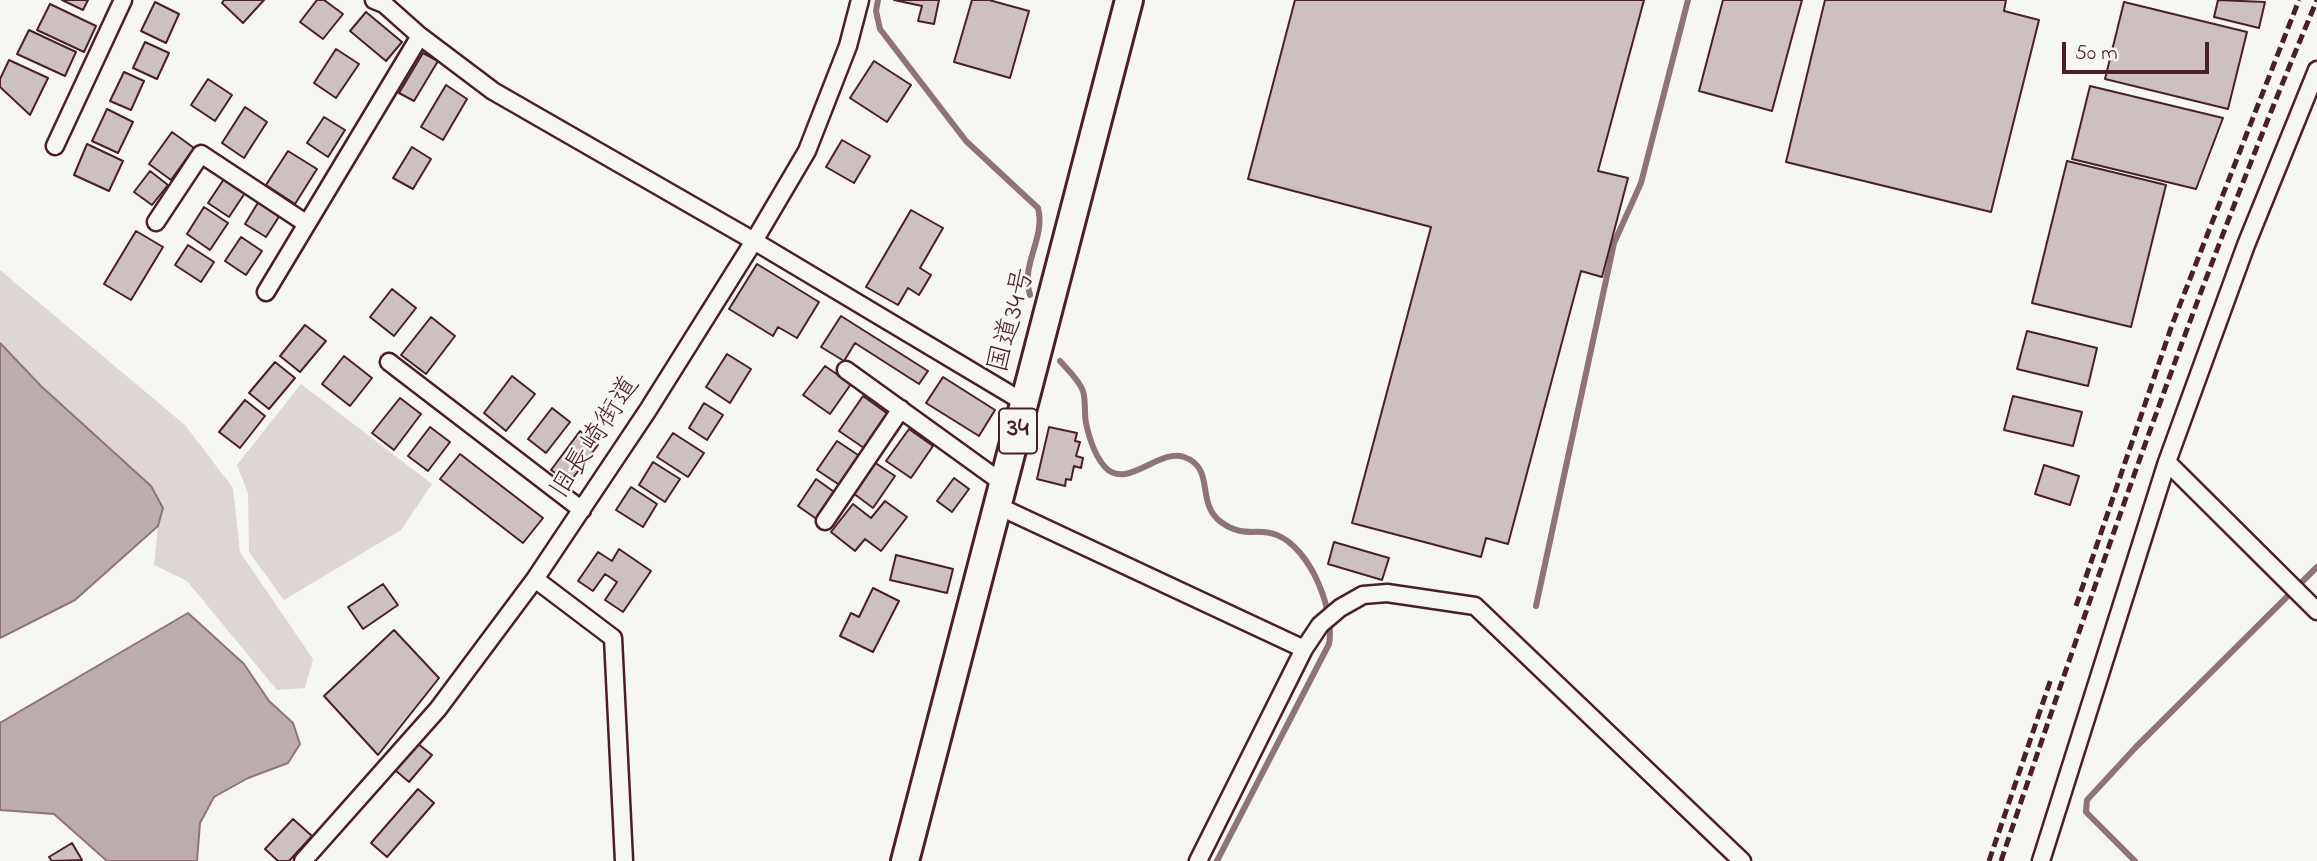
<!DOCTYPE html>
<html>
<head>
<meta charset="utf-8">
<style>
  body { margin:0 }
  #map { position:relative; width:2317px; height:861px; overflow:hidden; background:#f6f6f2; font-family:"Indie Flower",sans-serif }
  canvas { display:block }
  .scale { position:absolute; left:2062px; top:42px; width:147px; height:32px; box-sizing:border-box; border:4px solid #4a1f2b; border-top:0; padding-left:9px; font-size:21px; line-height:24px; white-space:nowrap; color:#4a1f2b; -webkit-text-stroke:5px #f6f6f2; paint-order:stroke }
</style>
</head>
<body>
<div id="map">
<canvas width="2317" height="861"></canvas>
<div class="scale">50 m</div>
</div>
<script>
const context = document.querySelector('canvas').getContext('2d');
context.lineJoin = 'round';
function fill(path, color) { context.fillStyle = color; context.fill(path, 'evenodd'); }
function strokePath(path, color, width, dash) { context.strokeStyle = color; context.lineWidth = width; context.lineCap = dash ? 'butt' : 'round'; context.setLineDash(dash || []); context.stroke(path); }
function write(font, color, halo, rows, align = 'center') {
  context.font = font + ' "Indie Flower","Klee One",sans-serif'; context.lineWidth = 5; context.setLineDash([]); context.textBaseline = 'middle'; context.strokeStyle = halo; context.fillStyle = color; for (const [text, x, y, turn = 0] of rows) {
    context.save(); context.translate(x, y); context.rotate((+turn || 0) * Math.PI / 180); context.textAlign = isNaN(turn) ? turn : align; if (halo) context.strokeText(text, 0, 0); context.fillText(text, 0, 0); context.restore();
  }
}
fill(new Path2D(`
  M0 270 185 425 233 488 240 552 313 659 305 688 277 690 187 581 154 565 158 526 163 508 0 343Z
  M301 384 432 484 401 530 284 600 249 552 248 493 237 465Z`), '#ddd6d5');
const water = new Path2D(`
  M0 343 42 387 151 486 163 508 158 526 75 600 0 638Z
  M188 613 244 664 269 701 293 723 300 744 288 763 248 778 214 797 200 823 197 861H107L54 814 0 810V723Z`);
fill(water, '#bbadae');
strokePath(water, '#8e747a', 2);
strokePath(new Path2D(`
  M878 0 876 11 880 29 966 141 1038 208C1046 238 1020 264 1030 295
  M1060 361C1068 370 1079 380 1083 391 1086 401 1084 413 1086 423 1089 437 1095 456 1105 467 1127 491 1158 448 1184 457 1216 468 1195 503 1221 522 1244 539 1257 527 1277 535 1311 549 1335 611 1329 644L1217 861
  M1536 606 1614 243 1641 183 1688 0
  M2135 861 2086 812 2087 800 2136 747 2317 567`), '#8e747a', 6);
const building = new Path2D(`
  M62 0H88L83 10Z
  M224 0H264L243 23 222 3Z
  M317 0H324L343 14 323 39 300 22Z
  M894 0H939L934 24 918 21 922 6Z
  M972 0H989L1029 11 1010 78 954 62Z
  M1295 0H1644L1598 171 1628 178 1602 277 1581 271 1508 544 1486 538 1481 557 1352 523 1431 227 1248 179Z
  M1723 0H1802L1772 111 1699 91Z
  M1825 0H2006L2004 11 2039 20 1991 212 1786 162Z
  M2218 0 2265 2 2259 28 2214 17Z
  M155 2 179 14 166 43 141 31Z
  M2124 2 2247 32 2228 109 2105 79Z
  M50 4 96 26 84 52 37 30Z
  M366 12 402 42 386 61 350 31Z
  M29 30 76 52 65 76 17 54Z
  M145 42 169 53 157 79 133 68Z
  M336 49 359 64 336 98 314 83Z
  M423 53 438 61 414 101 399 93Z
  M9 60 48 78 30 115 0 87V79Z
  M874 61 911 85 887 122 850 98Z
  M124 72 144 81 131 110 110 101Z
  M208 79 232 95 215 121 191 105Z
  M446 85 467 99 443 140 421 127Z
  M2090 86 2223 118 2196 189 2072 159Z
  M245 107 267 122 244 158 222 143Z
  M107 109 133 122 118 153 92 141Z
  M324 117 345 130 328 157 307 143Z
  M172 132 194 148 171 180 149 164Z
  M842 140 870 156 854 183 826 167Z
  M87 144 123 161 109 191 74 175Z
  M412 147 431 159 413 189 393 178Z
  M288 151 317 169 295 204 266 185Z
  M2067 161 2166 185 2131 327 2032 303Z
  M150 171 168 185 152 205 134 192Z
  M224 179 245 193 229 217 208 203Z
  M259 201 280 215 266 237 245 224Z
  M204 207 228 223 210 250 187 234Z
  M911 210 943 228 920 268 931 275 919 295 908 288 898 305 866 287Z
  M136 231 163 247 131 300 104 284Z
  M241 237 262 251 246 275 225 261Z
  M188 245 214 262 201 282 175 265Z
  M757 264 819 302 797 338 778 327 773 336 729 309Z
  M392 289 416 308 394 336 370 317Z
  M841 316 928 371 919 384 855 343 844 361 821 347Z
  M431 317 455 336 426 374 401 355Z
  M305 325 326 341 300 372 280 356Z
  M2027 331 2097 348 2088 386 2017 369Z
  M727 354 751 369 730 403 706 387Z
  M344 356 372 378 350 406 322 384Z
  M275 362 295 378 269 409 249 393Z
  M825 366 851 384 830 414 803 395Z
  M512 376 535 394 506 431 484 413Z
  M943 377 995 410 979 436 926 403Z
  M863 396 888 414 864 448 839 431Z
  M2013 396 2082 412 2073 446 2004 430Z
  M400 398 421 414 394 450 372 433Z
  M245 400 265 416 240 448 219 432Z
  M704 403 723 415 707 440 689 428Z
  M552 408 570 422 546 453 528 439Z
  M430 427 450 442 428 471 408 456Z
  M1049 427 1077 433 1075 441 1080 442 1076 456 1083 458 1081 468 1074 466 1071 480 1066 479 1065 486 1037 479Z
  M909 429 933 446 911 478 886 461Z
  M580 431 598 445 569 483 551 470Z
  M673 433 704 453 688 477 657 457Z
  M837 441 861 457 841 486 817 470Z
  M460 454 543 518 523 543 440 479Z
  M653 462 680 479 665 502 639 485Z
  M874 462 895 476 873 508 853 493Z
  M2044 465 2079 476 2070 505 2035 494Z
  M954 478 969 489 952 512 937 501Z
  M816 479 837 494 818 520 798 506Z
  M631 487 657 504 643 527 616 510Z
  M885 501 907 517 881 551 865 539 855 551 831 532 853 504 871 518Z
  M1334 542 1389 558 1382 580 1328 564Z
  M619 549 651 571 623 612 605 600 617 582 605 574 593 591 578 581 598 552 612 561Z
  M896 555 953 569 947 593 890 580Z
  M383 584 398 605 363 629 348 607Z
  M873 588 899 601 873 652 840 636 851 613 859 617Z
  M394 630 439 678 378 755 324 696Z
  M417 743 432 755 409 782 395 770Z
  M418 789 434 803 387 857 371 843Z
  M293 819 312 836 289 861H278L265 849Z
  M72 843 82 860 52 861 49 857Z`);
fill(building, '#ccc1c0');
strokePath(building, '#4a1f2b', 2);
const minor = new Path2D(`
  M374 0 384 4 420 36 493 91 754 241 1025 403
  M55 146 123 0
  M156 222 201 154 307 224
  M266 292 420 36
  M389 362 582 510
  M846 370 1004 484
  M2167 462 2317 611
  M998 506 1304 649
  M825 521 901 409
  M535 579 613 638 624 861
  M303 861 438 709 535 579 648 410 754 241 807 151 848 46 860 0
  M1198 861 1304 649 1320 625 1340 608 1363 595 1387 593 1475 606 1742 861
  M2041 861 2167 462 2246 245 2317 70`);
const trunk = new Path2D(`
  M905 861 1129 0`);
strokePath(minor, '#4a1f2b', 21);
strokePath(trunk, '#4a1f2b', 32);
strokePath(minor, '#f6f6f2', 16);
strokePath(trunk, '#f6f6f2', 26);
strokePath(new Path2D(`
  M2076 606 2172 325 2299 0
  M1989 861 2051 679
  M2001 861C2099 571 2198 282 2317 0`), '#4a1f2b', 5, [10, 5]);
for (const [x, y, w] of [
  [1018,431,38]
]) { const box = new Path2D(); box.roundRect(x - w / 2, y - 22.5, w, 45, 5); context.fillStyle = '#f6f6f2'; context.fill(box); strokePath(box, '#4a1f2b', 2); }
write('bold 26px', '#4a1f2b', null, [
  ["34",1018,431]
]);
write('28px', '#4a1f2b', '#f6f6f2', [
  ["国道34号",1014,321,-75],
  ["旧長崎街道",597,439,-57]
]);
</script>
</body>
</html>
